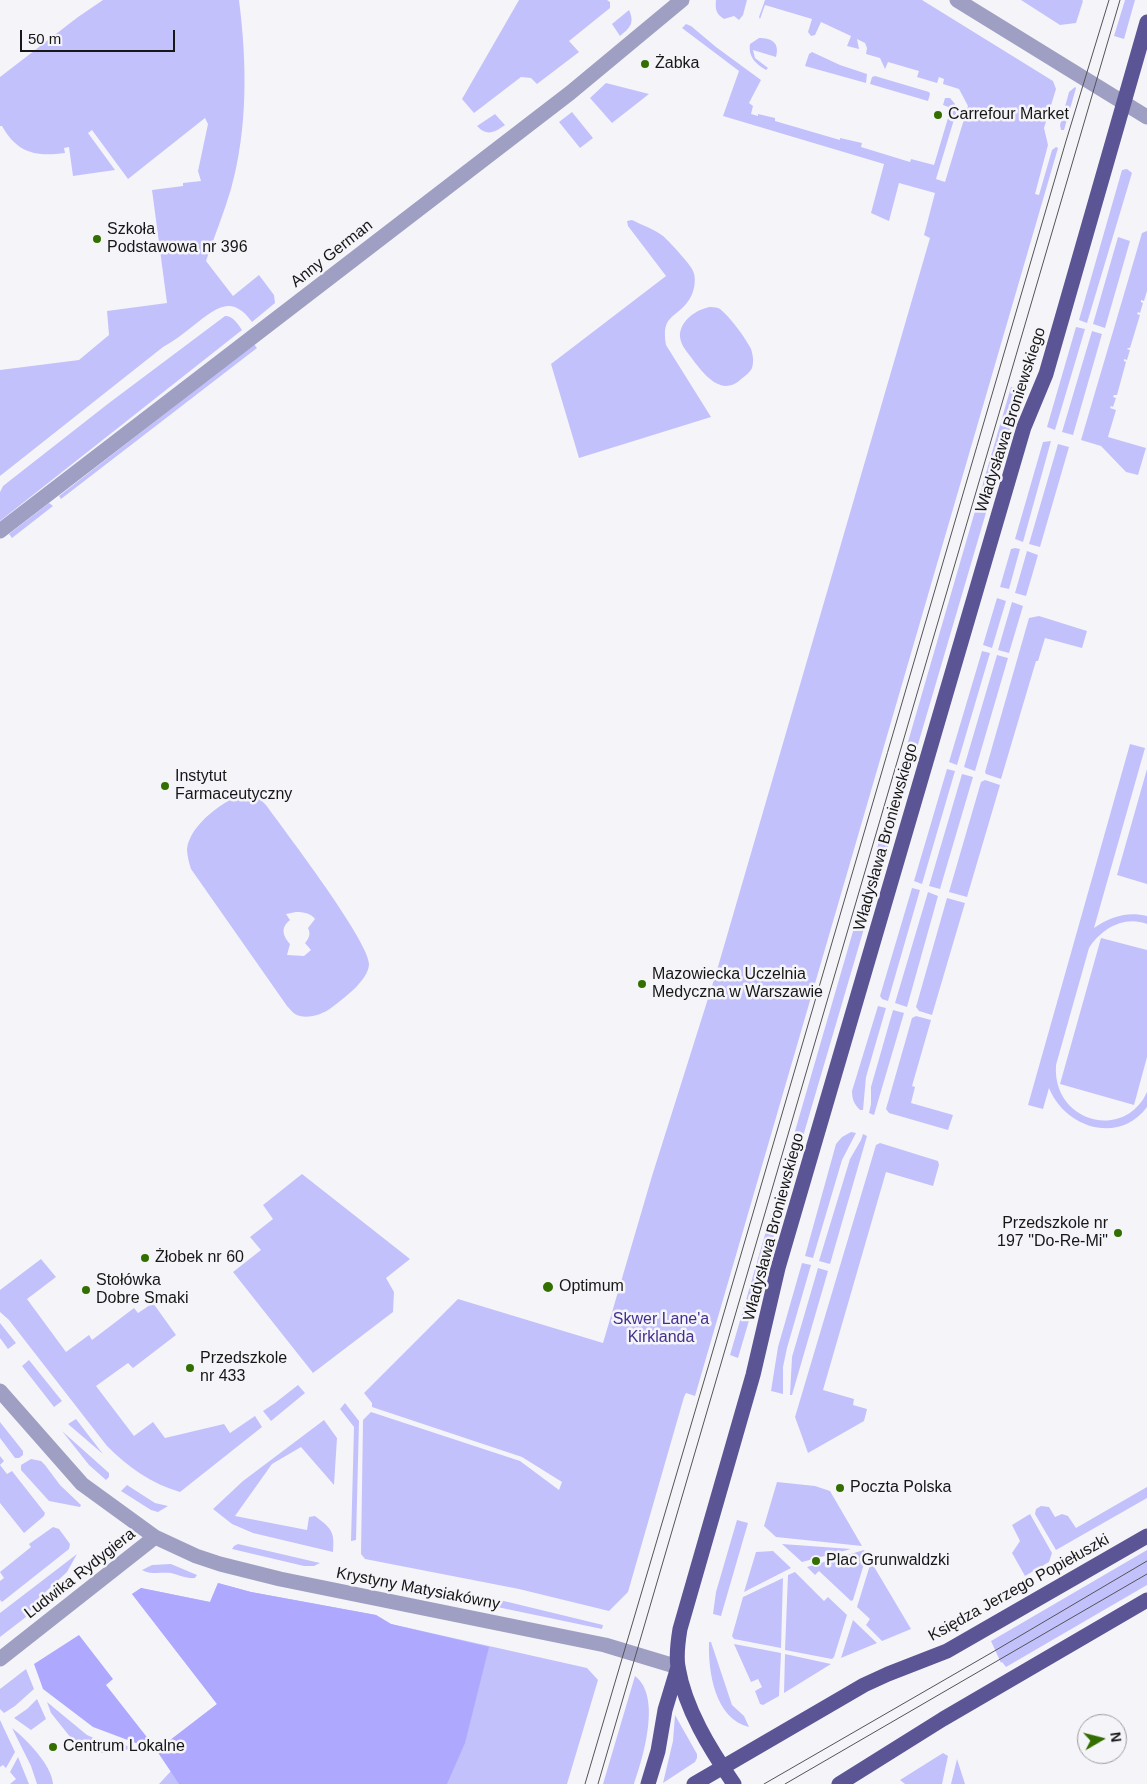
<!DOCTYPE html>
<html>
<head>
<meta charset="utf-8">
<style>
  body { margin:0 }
  #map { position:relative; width:1147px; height:1784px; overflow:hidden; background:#f5f5f9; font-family:Helvetica,sans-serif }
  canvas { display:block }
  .north { position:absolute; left:1077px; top:1714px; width:50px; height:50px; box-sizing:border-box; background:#f5f5f9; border:1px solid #9c9c9f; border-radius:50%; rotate:82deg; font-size:14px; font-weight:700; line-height:20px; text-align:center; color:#171718 }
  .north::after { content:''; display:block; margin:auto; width:18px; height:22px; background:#336f00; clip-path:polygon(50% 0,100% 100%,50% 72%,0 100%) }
  .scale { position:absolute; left:20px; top:30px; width:155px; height:22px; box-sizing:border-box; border:2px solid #171718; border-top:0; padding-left:6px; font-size:15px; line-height:18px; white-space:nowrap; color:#171718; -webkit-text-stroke:4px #f5f5f9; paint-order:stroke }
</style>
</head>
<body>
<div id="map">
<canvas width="1147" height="1784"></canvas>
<div class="north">N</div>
<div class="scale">50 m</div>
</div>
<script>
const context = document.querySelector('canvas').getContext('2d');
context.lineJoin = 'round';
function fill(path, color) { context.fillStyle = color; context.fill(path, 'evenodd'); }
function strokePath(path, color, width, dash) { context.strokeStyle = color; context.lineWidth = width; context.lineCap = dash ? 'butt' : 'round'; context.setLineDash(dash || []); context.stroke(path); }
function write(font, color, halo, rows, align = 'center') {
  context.font = font + ' Helvetica,sans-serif'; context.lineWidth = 5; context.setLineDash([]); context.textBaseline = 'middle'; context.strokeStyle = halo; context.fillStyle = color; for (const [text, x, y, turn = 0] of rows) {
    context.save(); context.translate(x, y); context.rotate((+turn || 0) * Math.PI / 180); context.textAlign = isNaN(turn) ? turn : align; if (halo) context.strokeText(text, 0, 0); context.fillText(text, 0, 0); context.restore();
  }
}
fill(new Path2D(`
  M103 0H239C247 63 248 128 231 189 224 213 214 237 206 261L233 296 259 275 274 295 275 303 252 322C231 293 215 309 193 326 183 334 174 341 163 347L0 476V370L79 360 109 335 107 311 167 303 152 190 183 186V183L201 181 198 171 208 124 205 118 128 179 92 130 88 133 115 170 73 176 69 147 64 148 65 153C36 157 17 153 2 126H0V77L78 17Z
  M519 0H607L610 2V8L569 41 579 52 537 84 531 78 521 77 474 113 462 99Z
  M716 0H747L743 15 739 20 734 16 724 19C716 14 715 9 716 0Z
  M765 0H922L1053 81 1056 89 1044 128 1048 145 1035 194 1039 195 1052 150 1056 147 1058 148 695 1396 686 1393 684 1397 628 1592 609 1611 519 1589 365 1559 361 1554 363 1420 371 1412 520 1461 559 1490 562 1482 522 1457 372 1407V1403L364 1393 458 1299 603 1343 652 1176 717 970 930 238 924 235 935 193 899 183 889 221 871 213 884 164 723 116 739 71 682 28 686 24 691 26 716 47 761 80 749 103 753 106 751 114 758 116V114L775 118V121L840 140V138L862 143 861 147 910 162 911 159 934 165 951 108 943 105 945 98H950L955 104 956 113 936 179 945 182 968 106 959 89 943 84 944 79 939 77 937 83 917 77 919 71 888 62 885 69 880 58 866 54 867 48 865 43 857 39 859 49 847 46 851 36 821 22 815 35 811 36 808 32 812 19 765 5 760 19 759 17Z
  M1021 0H1082L1083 1 1076 23 1060 25Z
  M1125 0H1135L1124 39 1114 36Z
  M629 10C635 23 630 28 620 36L612 24Z
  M759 38C772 38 780 43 776 57L753 50 755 58 768 68 766 70C756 64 748 57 750 44Z
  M812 52 840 65 867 74 866 83 805 66 809 54Z
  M875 76 929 92 930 94 928 101 870 84 872 77Z
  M606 83 649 94 612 123 590 98Z
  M1075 87 1076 88 1064 130H1061L1060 125 1069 92Z
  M572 112 593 138 580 148 559 122Z
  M495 114 505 125C495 132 487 137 477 126Z
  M1127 169 1132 173 1087 323 1079 320 1120 177 1122 170Z
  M632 220C642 225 654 229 663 236 667 239 692 266 693 271 697 279 694 293 689 300 675 320 661 314 666 345L711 417 579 458 551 364 666 276 628 226 627 221Z
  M1147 231V291L1144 301 1141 300V302L1143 303 1140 313 1138 312 1137 314 1140 315 1130 348H1128L1127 349 1130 350 1127 360 1124 359V361L1126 362 1117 395H1114L1113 397 1116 398 1113 407 1111 406 1110 408 1116 410 1108 437 1146 448 1138 475 1126 472 1101 446 1081 440 1142 233Z
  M1118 237 1130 241 1105 328 1093 324Z
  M710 307C712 307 715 307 718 308 726 311 747 340 751 349 753 355 754 362 752 368 750 373 743 377 739 381 720 396 703 373 693 360 688 353 681 346 680 337 679 321 697 309 710 307Z
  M225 316C233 316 238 324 242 330L0 521V492L3 486 109 403Z
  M1076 327 1085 329 1055 430 1047 427Z
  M1092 331 1102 334 1073 435 1062 432Z
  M254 344 257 348 61 499 59 496Z
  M1011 387 1022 390 738 1358 730 1355Z
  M1051 441 1023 542 1015 539 1043 442Z
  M1058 444 1069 447 1040 547 1029 544Z
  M49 503 53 506 12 538 9 534Z
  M1015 548 1020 549 1009 589 1000 587 1011 549Z
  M1027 551 1038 555 1026 596 1015 593Z
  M997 598 1006 601 992 648 983 645Z
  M1012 602 1023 606 1009 653 998 650Z
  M1039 616 1087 631 1082 648 1045 638 1038 661H1036L1001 779 986 774 985 772 1029 618Z
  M982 651 990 653 957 765 949 762Z
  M997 655 1008 658 975 771 964 767Z
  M1130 744 1145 748 1094 928C1110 917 1127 911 1147 916V924C1124 915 1101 929 1089 948L1056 1065C1052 1122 1124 1142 1147 1092V1107C1119 1145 1065 1128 1049 1088L1043 1109 1028 1105Z
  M947 769 955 771 922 884 914 881Z
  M1147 769V884L1117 875Z
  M962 774 973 777 940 889 929 886Z
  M985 780 1000 785 967 897 949 892 981 782Z
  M247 793 256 795 266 805C284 830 369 941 369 964 369 980 343 999 331 1008 322 1015 305 1020 295 1014 292 1012 289 1008 287 1006L191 869C189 863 187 855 187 849 190 824 225 799 247 793ZM296 912C303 912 311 913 315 919L308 928C311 934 309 938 305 943L311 950 304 956 287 955 290 944C283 936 280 928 290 920L286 914Z
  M912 888 920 890 888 1001 882 999 880 996Z
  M928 892 938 896 907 1007 895 1003Z
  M947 898 965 903 932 1015 919 1011 916 1007Z
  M1101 938 1147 950V1057L1134 1105 1060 1084Z
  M878 1006 886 1008 866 1077 863 1110H860C854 1104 852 1099 852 1091Z
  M893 1010 904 1013 874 1115 869 1113 871 1104V1087Z
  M916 1016 931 1020 912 1086 915 1087 911 1103 953 1115 948 1130 889 1113 886 1109 912 1018Z
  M851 1132 856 1133 842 1160 813 1258 805 1256 836 1144 842 1137Z
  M863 1134 867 1136 830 1264 819 1261 850 1159 861 1140Z
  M880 1143 938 1161 939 1165 933 1186 886 1172 823 1390 854 1399 853 1405 867 1409 864 1421 808 1453 795 1417 876 1145Z
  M302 1174 410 1259 386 1278 394 1292 393 1312 313 1373 233 1272 261 1250 250 1237 273 1219 263 1205Z
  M41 1259 56 1277 27 1299 66 1352 89 1335 92 1340 134 1308 138 1313 153 1303 176 1335 133 1368 128 1363 96 1386 134 1436 153 1422 165 1438 224 1424 230 1433 255 1416 262 1427 180 1492C152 1484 128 1467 107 1446L9 1320 0 1312V1290Z
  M802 1263 811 1265 787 1348 783 1367V1394L771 1391 778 1347Z
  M818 1268 828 1271 792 1395H790L792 1357Z
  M0 1323 16 1343 8 1349 0 1338Z
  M29 1360 62 1401 54 1407 22 1366Z
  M298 1385 305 1393 271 1421 263 1411 275 1403Z
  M345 1403 359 1421 356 1540 351 1541 354 1427 340 1409Z
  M76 1419 103 1454 68 1424Z
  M324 1420 337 1438 334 1485 301 1447 272 1464 235 1516 307 1530 309 1517 315 1516C331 1528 335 1531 333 1552L253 1533 232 1524 213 1509 243 1481Z
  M0 1422 23 1451V1455L19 1458H15L0 1438Z
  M62 1431 109 1473V1477L106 1480 89 1465Z
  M0 1456 4 1461 0 1465 7 1474 12 1471 45 1513 44 1516 24 1533 0 1503Z
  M31 1459 41 1461 45 1465 60 1485 81 1505 80 1507 49 1501 21 1470V1465Z
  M777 1482 815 1486 830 1491 862 1546 776 1537 764 1526Z
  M127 1485 155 1503 168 1506 158 1512 151 1510 121 1491Z
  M1147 1487V1498L1056 1550 1035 1514 1036 1509 1041 1506 1049 1507 1055 1517 1062 1514 1068 1516 1076 1528Z
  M1030 1514 1052 1553 1049 1562 1025 1576 1012 1553 1020 1541 1012 1525Z
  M737 1520 748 1523 721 1616 713 1614 716 1592Z
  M53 1527 59 1529 70 1544 69 1549 2 1602 0 1600V1581L4 1578 0 1572 31 1547 29 1544Z
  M238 1544 320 1563 314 1566H304L232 1549 234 1546Z
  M782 1544 851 1549 802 1562Z
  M864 1550 867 1554 853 1600 851 1601 819 1571 815 1575 807 1567Z
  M1147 1550V1585L1006 1667 1002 1662 1001 1663 991 1641Z
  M773 1551 791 1568 744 1592 756 1552Z
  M77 1554 67 1572 38 1599 26 1617 0 1637V1613Z
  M171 1564 197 1575 195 1578C187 1579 179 1575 171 1573 162 1572 150 1575 142 1570L152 1565Z
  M870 1565H873L911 1629 882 1641 866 1625 870 1619 857 1607Z
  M795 1572 824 1601 828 1597 847 1615 834 1657 832 1659 785 1650 788 1575Z
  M783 1578 781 1648 734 1639 732 1636 743 1597Z
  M218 1583 251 1592 376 1615 391 1624 587 1668 598 1680 567 1784H159L171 1771 157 1751 217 1704 132 1594 141 1588 210 1602Z
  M441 1589 504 1601 603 1625 602 1629 440 1595Z
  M853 1620 877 1643 841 1658Z
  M709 1642H711L732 1705 744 1716 749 1727C715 1719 708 1672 709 1642Z
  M734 1644 781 1653 779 1696 763 1705 760 1704 755 1691 762 1687 758 1679 751 1682Z
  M785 1654 831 1664 784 1693Z
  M26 1669 34 1689 15 1706 4 1713 0 1709V1689Z
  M635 1676C662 1696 643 1758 634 1784H603Z
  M37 1699 46 1719 31 1730 14 1718 27 1709Z
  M47 1702 87 1735 96 1739 137 1748C119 1750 96 1758 79 1748L51 1713Z
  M675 1715 697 1754V1758L695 1762 663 1783 673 1741Z
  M0 1720 15 1752 6 1768 3 1765 0 1767Z
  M12 1728C26 1739 52 1765 53 1784H37L31 1766Z
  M943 1753 948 1756 942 1784H905L900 1780Z
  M18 1757 29 1784H10L16 1779 10 1772Z
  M957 1759 965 1784H951Z`), '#c3c1fc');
fill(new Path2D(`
  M218 1583 251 1592 376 1615 391 1624 489 1647 465 1743 447 1784H179L157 1751 93 1727 43 1689 34 1664 79 1635 113 1679 106 1685 157 1750 217 1704 132 1594 141 1588 210 1602Z`), '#aea9fe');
strokePath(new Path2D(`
  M957 0 1147 117
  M0 531 570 93 682 0
  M0 1391 82 1484 155 1537 196 1556 220 1564 280 1579 605 1645 678 1667
  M0 1659 155 1537`), '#9f9fc4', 15);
strokePath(new Path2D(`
  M648 1784 658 1751 665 1710 678 1667
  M694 1784 864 1685 888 1674 947 1651 1147 1536
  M734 1784C710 1749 685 1709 678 1667 676 1655 678 1641 680 1629L753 1375 778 1268 1024 427 1046 374 1147 22
  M839 1784 943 1719 1147 1600`), '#5b5596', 15);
strokePath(new Path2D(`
  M585 1784 709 1364 1066 141 1109 0
  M598 1784 1120 0
  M764 1784 991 1653 1147 1561
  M785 1784 1147 1574`), '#545456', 1);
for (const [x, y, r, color] of [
  [645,64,5,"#336f00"],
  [938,115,5,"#336f00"],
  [97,239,5,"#336f00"],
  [165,786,5,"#336f00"],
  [642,984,5,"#336f00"],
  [1118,1233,5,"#336f00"],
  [145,1258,5,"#336f00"],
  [548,1287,6,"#336f00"],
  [86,1290,5,"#336f00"],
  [190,1368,5,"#336f00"],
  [840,1488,5,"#336f00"],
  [816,1561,5,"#336f00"],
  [53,1747,5,"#336f00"]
]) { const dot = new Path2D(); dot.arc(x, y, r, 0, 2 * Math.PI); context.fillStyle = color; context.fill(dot); strokePath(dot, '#f5f5f9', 2); }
write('16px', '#171718', '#f5f5f9', [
  ["Żabka",655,64],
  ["Carrefour Market",948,115],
  ["Szkoła",107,230],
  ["Podstawowa nr 396",107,248],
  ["Instytut",175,777],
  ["Farmaceutyczny",175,795],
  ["Mazowiecka Uczelnia",652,975],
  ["Medyczna w Warszawie",652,993],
  ["Przedszkole nr",1108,1224,"right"],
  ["197 \"Do-Re-Mi\"",1108,1242,"right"],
  ["Żłobek nr 60",155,1258],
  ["Stołówka",96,1281],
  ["Dobre Smaki",96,1299],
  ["Optimum",559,1287],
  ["Przedszkole",200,1359],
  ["nr 433",200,1377],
  ["Poczta Polska",850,1488],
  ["Plac Grunwaldzki",826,1561],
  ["Centrum Lokalne",63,1747]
], 'left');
write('16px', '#171718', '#f5f5f9', [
  ["Anny German",332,254,-38],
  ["Władysława Broniewskiego",1011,420,-72],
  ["Władysława Broniewskiego",886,837,-74],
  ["Władysława Broniewskiego",774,1227,-75],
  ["Ludwika Rydygiera",80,1574,-38],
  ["Księdza Jerzego Popiełuszki",1019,1588,-29],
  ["Krystyny Matysiakówny",418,1589,11]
]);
write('16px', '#423090', '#f5f5f9', [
  ["Skwer Lane'a",661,1320],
  ["Kirklanda",661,1338]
]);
</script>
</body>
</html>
